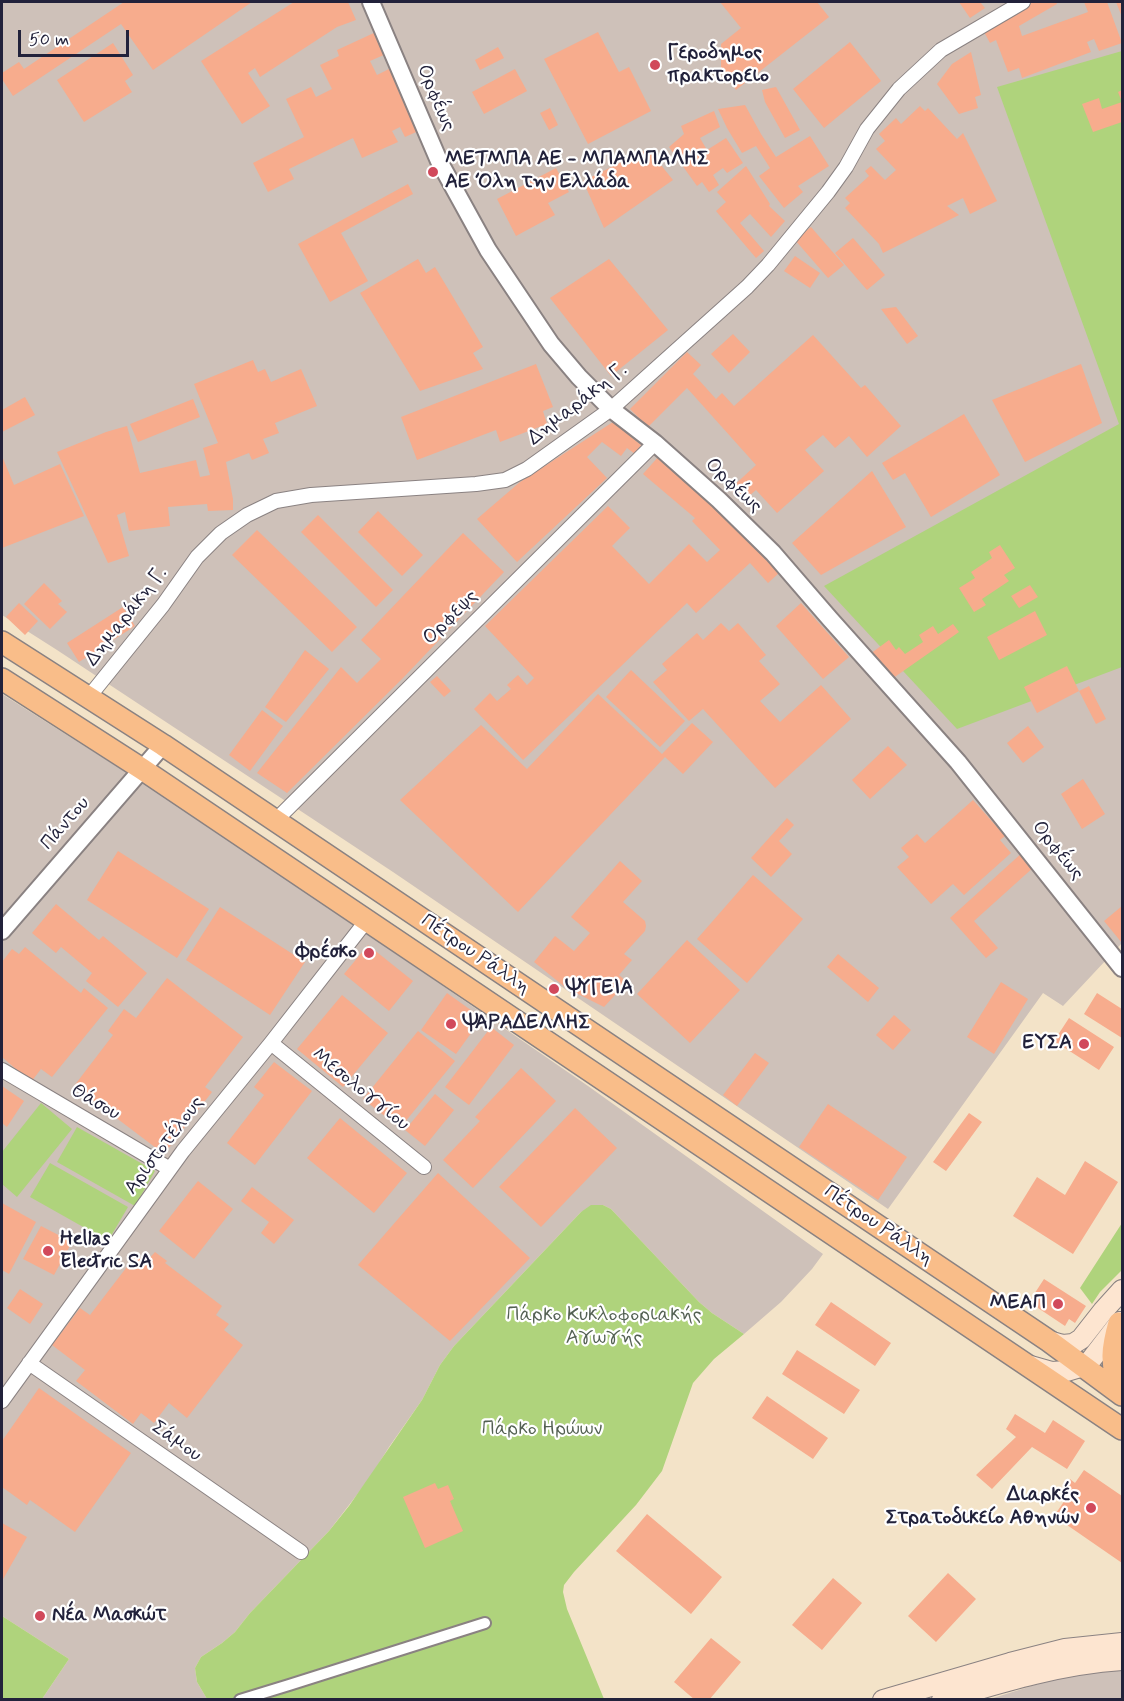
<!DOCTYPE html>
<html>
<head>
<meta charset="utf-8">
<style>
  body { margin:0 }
  #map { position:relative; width:1124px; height:1701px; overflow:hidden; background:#f3e3c8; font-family:Mynerve,sans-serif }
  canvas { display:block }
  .frame { position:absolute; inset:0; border:3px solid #22223b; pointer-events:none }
  .scale { position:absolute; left:18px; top:30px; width:111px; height:27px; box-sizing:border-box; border:3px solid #22223b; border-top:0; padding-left:8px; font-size:18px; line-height:21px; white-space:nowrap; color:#22223b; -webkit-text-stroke:4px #fff; paint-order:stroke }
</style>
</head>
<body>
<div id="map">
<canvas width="1124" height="1701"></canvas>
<div class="frame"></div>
<div class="scale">50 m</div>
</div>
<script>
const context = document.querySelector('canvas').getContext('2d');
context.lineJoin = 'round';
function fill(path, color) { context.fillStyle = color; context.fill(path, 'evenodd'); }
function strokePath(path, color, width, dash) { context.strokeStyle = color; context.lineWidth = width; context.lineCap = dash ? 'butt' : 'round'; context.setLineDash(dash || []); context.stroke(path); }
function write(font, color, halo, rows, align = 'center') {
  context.font = font + ' Mynerve,sans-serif'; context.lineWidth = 4.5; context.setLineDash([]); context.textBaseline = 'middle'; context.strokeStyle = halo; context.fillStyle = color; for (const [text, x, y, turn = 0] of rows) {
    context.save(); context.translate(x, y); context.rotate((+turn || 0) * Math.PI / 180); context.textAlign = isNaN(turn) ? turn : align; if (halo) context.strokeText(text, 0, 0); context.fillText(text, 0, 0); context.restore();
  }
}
fill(new Path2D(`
  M2 2H1122V943L1063 1006 1043 993 888 1209 393 872 57 650 2 615Z
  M2 694 146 785 253 855 588 1086 823 1254 812 1269 781 1302 744 1334 712 1313 699 1302 611 1209 603 1205 581 1212 454 1346 440 1365 422 1400 389 1447 369 1479 329 1531 250 1613 235 1632 222 1643 201 1657 195 1668 197 1682 207 1699H42L69 1659 2 1616Z
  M1115 1669H1122V1699L987 1700 1054 1679Z`), '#cec1b9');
fill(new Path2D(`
  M1122 51V667L957 729 824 586 1119 424 997 87Z
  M41 1103 72 1129 17 1197 2 1184V1152Z
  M77 1127 155 1171 135 1206 57 1162Z
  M50 1163 128 1207 108 1241 30 1197Z
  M591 1205H603L611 1209 699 1302 712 1313 744 1334 714 1359 693 1383 662 1471 636 1505 574 1572 564 1585 563 1592 567 1609 604 1699H207L197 1682 195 1668 201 1657 222 1643 235 1632 250 1613 329 1531 349 1506 422 1400 440 1365 454 1346 581 1212Z
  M1122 1223V1270L1100 1292 1092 1304 1080 1288Z
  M2 1616 69 1659 42 1699H2Z`), '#afd37c');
fill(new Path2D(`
  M124 2H252L153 70 121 24 13 96 2 79V73L19 62 24 69Z
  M294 2H348L356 20 337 27 260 77 255 68 248 73 270 106 242 124 201 61Z
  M720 2H817L829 17 736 90 721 71V44L741 28Z
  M959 2H980L985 8 970 18Z
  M1031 2H1056L1057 4 1019 26 1022 36 1088 12 1084 2H1107L1122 43 1099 51 1094 39 1087 42 1091 52 1022 78 1019 68 1008 72 996 40 990 43 983 30Z
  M1116 2H1122V17Z
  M376 32 386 54 370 61 377 75 393 67 423 129 405 137 400 127 392 131 398 142 362 158 353 138 289 169 294 179 268 192 253 163 304 137 286 99 311 87 316 97 332 89 320 65 339 56 337 50Z
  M598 32 619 72 629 67 651 111 588 144 544 59Z
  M850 42 881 81 824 128 793 89Z
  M113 43 133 75 125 81 132 92 84 122 57 80Z
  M498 47 504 58 480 70 475 60Z
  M971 52 981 95 975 97 978 108 959 114 937 84 952 64Z
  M515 69 527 91 484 114 472 92Z
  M776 87 800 130 785 138 765 102 762 90Z
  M1122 90V122L1093 132 1082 104 1099 98 1102 109 1122 102 1118 92Z
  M745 105 761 134 776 157 810 136 829 166 798 186 803 192 784 208 759 176 770 168 756 146 742 153 727 128 718 109Z
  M920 106 925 111 928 108 957 139 963 133 997 201 970 214 963 198 947 206 959 215 883 253 879 244 845 208 850 203 845 198 869 176 865 171 871 166 885 180 896 170 876 149 885 141 879 134 896 118 901 124Z
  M550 108 558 125 549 130 540 113Z
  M714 111 720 127 700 138 707 150 726 138 743 163 727 173 723 168 713 175 719 185 709 192 702 182 697 186 669 147 684 134 681 126Z
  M648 149 673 180 604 228 583 181Z
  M746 166 770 204 769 206 785 221 771 237 750 214 740 223 764 251 756 258 716 211 726 202 717 192Z
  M556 168 569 192 548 203 555 215 516 236 497 199Z
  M408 184 413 194 341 233 368 281 330 302 298 244Z
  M811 227 844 265 828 278 795 240Z
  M853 238 885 275 867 290 835 253Z
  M795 256 820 273 810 288 784 271Z
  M418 259 426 273 435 267 483 347 473 353 483 369 420 391 360 293Z
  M609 259 668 330 611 376 550 298Z
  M896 307 918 336 907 344 881 309Z
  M733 334 750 352 729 373 711 354Z
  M813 335 861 388 865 385 901 426 867 457 849 436 835 448 823 435 805 450 824 471 777 513 756 490 742 502 730 489 756 465 687 388 648 427 630 409 687 352 701 365 693 374 698 379 716 399 722 393 734 406Z
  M253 360 258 372 265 369 271 382 301 369 317 406 275 423 279 433 263 439 269 453 252 460 249 453 226 462 233 499V510L208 511 207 504 168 507 170 526 129 531 125 512 117 515 129 556 108 563 57 452 106 432 127 426 140 473 196 460 200 477 210 475 203 448 218 443 194 384Z
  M536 364 553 407 543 411 547 424 500 442 496 430 417 460 401 417Z
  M1081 364 1102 423 1025 462 992 400Z
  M25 397 35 415 2 432V410Z
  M193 399 200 417 138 442 130 424Z
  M964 414 1000 475 931 517 905 473 893 480 882 463Z
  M613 422 641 445 635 454 627 448 621 456 602 442 587 457 607 478 517 562 477 519 520 482Z
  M2 456 14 485 60 464 84 516 2 548Z
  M659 456 710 503 779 573 768 583 750 563 696 613 687 603 523 760 474 709 490 693 497 701 511 689 507 685 518 675 527 685 534 678 485 626 608 506 630 528 612 546 649 584 689 544 707 562 720 550 692 521 695 518 643 474Z
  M872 471 906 527 821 575 792 543Z
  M378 511 423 555 402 576 358 532Z
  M318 515 393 590 376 607 301 532Z
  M257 530 357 627 332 652 232 555Z
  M463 533 504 572 402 679 287 793 257 773 341 667 357 683 381 659 361 640Z
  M1000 545 1015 568 1004 575 1009 581 982 599 986 605 974 612 959 588 975 578 971 572 992 558 989 552Z
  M44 583 62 601 58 604 67 612 50 629 24 604Z
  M1030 585 1038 597 1019 608 1011 596Z
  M19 603 38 621 25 635 6 617Z
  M801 603 849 657 823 679 776 626Z
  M123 607 135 626 79 662 67 643Z
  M1035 611 1047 635 999 660 987 637Z
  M721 623 729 631 738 623 766 655 759 661 780 684 760 701 780 722 821 685 851 719 775 788 703 709 689 721 653 682 667 670 662 664 697 633 703 640Z
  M953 624 959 632 889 681 870 654 889 640 896 650 899 647 905 654 923 642 919 635 933 626 938 634Z
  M305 650 329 669 286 722 265 707Z
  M1067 666 1079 691 1037 713 1024 687Z
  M631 670 685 721 660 747 606 697Z
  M437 676 451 691 444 697 430 682Z
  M1089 686 1106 719 1096 724 1079 691Z
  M598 694 662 754 692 723 713 742 683 774 665 757 518 912 400 800 481 725 527 769Z
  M262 710 283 726 250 771 229 755Z
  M1028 726 1044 747 1023 763 1007 743Z
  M888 746 907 765 870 799 852 780Z
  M1083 779 1105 814 1082 829 1061 794Z
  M973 800 1005 836 1000 840 1011 853 964 895 953 884 931 904 897 867 909 857 901 848 917 834 925 843Z
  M787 818 794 825 779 841 792 854 771 877 751 858Z
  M118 851 209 909 177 958 87 900Z
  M1023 852 1035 866 974 921 998 948 986 958 950 918Z
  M620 861 642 881 623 902 645 921 646 926 645 931 624 954 632 960 619 975 627 982 604 1007 566 988 534 962 555 936 574 951 590 933 571 917Z
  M753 875 803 919 747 983 697 939Z
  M56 904 99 940 103 936 147 973 118 1007 86 981 92 973 61 947 56 953 32 933Z
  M1122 906V943L1104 921Z
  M220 907 305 962 270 1015 186 960Z
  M687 940 740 990 690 1043 637 994Z
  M368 945 413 981 389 1011 344 974Z
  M25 947 81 993 84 988 108 1008 52 1077 41 1069 31 1082 2 1057V962L12 949 19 954Z
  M838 954 879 988 868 1002 827 967Z
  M167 978 243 1037 205 1087 212 1092 164 1154 74 1086 113 1035 108 1031 124 1009 136 1018Z
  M1001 982 1028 999 994 1054 967 1037Z
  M447 993 482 1018 456 1054 421 1030Z
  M1097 993 1122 1009V1038L1084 1014Z
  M342 995 388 1033 343 1087 297 1049Z
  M894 1015 911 1030 893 1050 876 1035Z
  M1069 1018 1114 1047 1099 1070 1054 1041Z
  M491 1027 514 1045 469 1105 445 1087Z
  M418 1031 455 1061 400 1128 363 1099Z
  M755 1053 769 1063 737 1106 723 1095Z
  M274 1062 312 1091 255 1165 227 1143 264 1095 254 1087Z
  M521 1068 556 1101 473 1188 443 1160 480 1121 475 1117Z
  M2 1086 24 1101 7 1127 2 1123Z
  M435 1094 454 1110 425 1146 405 1130Z
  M828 1104 907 1157 878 1200 799 1147Z
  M575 1108 617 1148 541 1227 499 1187Z
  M969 1113 982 1122 946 1171 933 1162Z
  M340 1118 407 1173 374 1213 307 1158Z
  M1085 1161 1118 1182 1073 1254 1013 1216 1037 1177 1065 1195Z
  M438 1173 530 1258 450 1341 358 1265Z
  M198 1181 233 1209 194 1259 159 1231Z
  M252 1187 294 1220 274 1244 261 1233 269 1222 241 1201Z
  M2 1203 36 1222 9 1274 2 1270Z
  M41 1226 72 1242 54 1275 23 1259Z
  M155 1252 167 1261 165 1263 222 1306 216 1315 229 1324 224 1330 243 1345 187 1418 169 1403 154 1423 141 1413 133 1424 76 1381 85 1370 52 1345 80 1308 90 1315 136 1255 146 1262Z
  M1044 1279 1086 1306 1075 1323 1069 1319 1065 1326 1029 1302Z
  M20 1289 43 1304 30 1324 7 1308Z
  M831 1302 891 1343 875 1366 815 1325Z
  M797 1350 860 1390 844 1414 782 1374Z
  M39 1388 131 1453 75 1532 30 1500 27 1505 2 1487V1441Z
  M767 1396 828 1438 813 1459 752 1418Z
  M1015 1414 1045 1433 1053 1420 1085 1441 1067 1469 1032 1447 992 1489 976 1475 1016 1437 1006 1429Z
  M1084 1470 1122 1496V1563L1054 1516 1065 1500 1059 1496 1070 1479 1075 1483Z
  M435 1483 438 1489 448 1485 454 1499 450 1501 463 1531 425 1548 403 1497Z
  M647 1514 722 1577 691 1614 616 1551Z
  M2 1523 27 1537 2 1581Z
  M948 1573 976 1599 936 1642 908 1616Z
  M833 1578 862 1603 822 1650 792 1625Z
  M711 1638 741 1662 709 1700H695L674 1682Z`), '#f7ac8d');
const pedestrian = new Path2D(`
  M240 1700 289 1685 485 1623`);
const minor = new Path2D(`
  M88 698 163 605 197 557 221 533 247 515 276 501 311 495 476 484 505 480 527 469 611 409 747 287 768 265 828 192 846 167 867 129 899 89 941 50 1023 2
  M275 821 655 443
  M271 1043 424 1167
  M2 1070 170 1169
  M29 1363 301 1552
  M2 1401 183 1151 271 1043 367 920`);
const tertiary = new Path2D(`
  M371 2 439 161 488 250 551 344 579 377 611 409 655 443 719 500 773 553 830 619 958 762 1122 968
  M2 931 163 745`);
const secondary = new Path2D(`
  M1049 1341 1063 1345 1073 1344 1081 1339 1103 1311 1122 1290
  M1031 1366 1052 1372 1067 1371 1087 1365 1120 1322
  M883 1700 1010 1663 1065 1649 1122 1643
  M942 1700C1002 1682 1060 1664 1122 1660`);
const primary = new Path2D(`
  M2 642 163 745 1049 1341 1122 1395
  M2 679 142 769 1122 1429
  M1119 1323C1113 1344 1108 1367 1122 1386`);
strokePath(pedestrian, '#8a8282', 14);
strokePath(minor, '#8a8282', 16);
strokePath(tertiary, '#8a8282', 20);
strokePath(secondary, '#8a8282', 22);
strokePath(primary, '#8a8282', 24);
strokePath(pedestrian, '#fff', 10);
strokePath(minor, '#fff', 14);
strokePath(tertiary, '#fff', 16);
strokePath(secondary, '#fde5d0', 20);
strokePath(primary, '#f9bd89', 21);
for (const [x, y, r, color] of [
  [655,65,6,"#d1495b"],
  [433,172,6,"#d1495b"],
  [369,953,6,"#d1495b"],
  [554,989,6,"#d1495b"],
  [451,1024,6,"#d1495b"],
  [1084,1044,6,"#d1495b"],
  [48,1251,6,"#d1495b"],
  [1058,1304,6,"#d1495b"],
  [1091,1508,6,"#d1495b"],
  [40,1616,6,"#d1495b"]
]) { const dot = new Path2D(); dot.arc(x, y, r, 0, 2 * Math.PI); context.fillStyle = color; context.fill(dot); strokePath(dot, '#fff', 2); }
write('bold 20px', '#22223b', '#fff', [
  ["Γεροδημος",667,54],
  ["πρακτορειο",667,77],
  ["ΜΕΤΜΠΑ ΑΕ - ΜΠΑΜΠΑΛΗΣ",445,160],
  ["ΑΕ Όλη την Ελλάδα",445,183],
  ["Φρέσκο",357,953,"right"],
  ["ΨΥΓΕΙΑ",566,989],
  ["ΨΑΡΑΔΕΛΛΗΣ",463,1024],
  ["ΕΥΣΑ",1072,1044,"right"],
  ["Hellas",60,1240],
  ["Electric SA",60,1263],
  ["ΜΕΑΠ",1046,1304,"right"],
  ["Διαρκές",1079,1496,"right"],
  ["Στρατοδικείο Αθηνών",1079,1519,"right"],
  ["Νέα Μασκώτ",52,1616]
], 'left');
write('20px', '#22223b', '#fff', [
  ["Ορφέως",435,98,67],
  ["Δημαράκη Γ.",578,405,-38],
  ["Ορφέως",733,486,43],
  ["Δημαράκη Γ.",127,617,-52],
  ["Ορφεψς",451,618,-45],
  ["Πάντου",66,824,-49],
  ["Ορφέως",1057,851,51],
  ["Πέτρου Ράλλη",475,955,34],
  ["Μεσολογγίου",360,1090,39],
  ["Θάσου",95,1103,30],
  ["Αριστοτέλους",165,1146,-53],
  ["Πέτρου Ράλλη",878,1226,34],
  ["Σάμου",176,1442,35]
]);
write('20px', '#536052', '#fff', [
  ["Πάρκο Κυκλοφοριακής",604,1316],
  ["Αγωγής",604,1339],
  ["Πάρκο Ηρώων",542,1430]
]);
</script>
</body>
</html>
